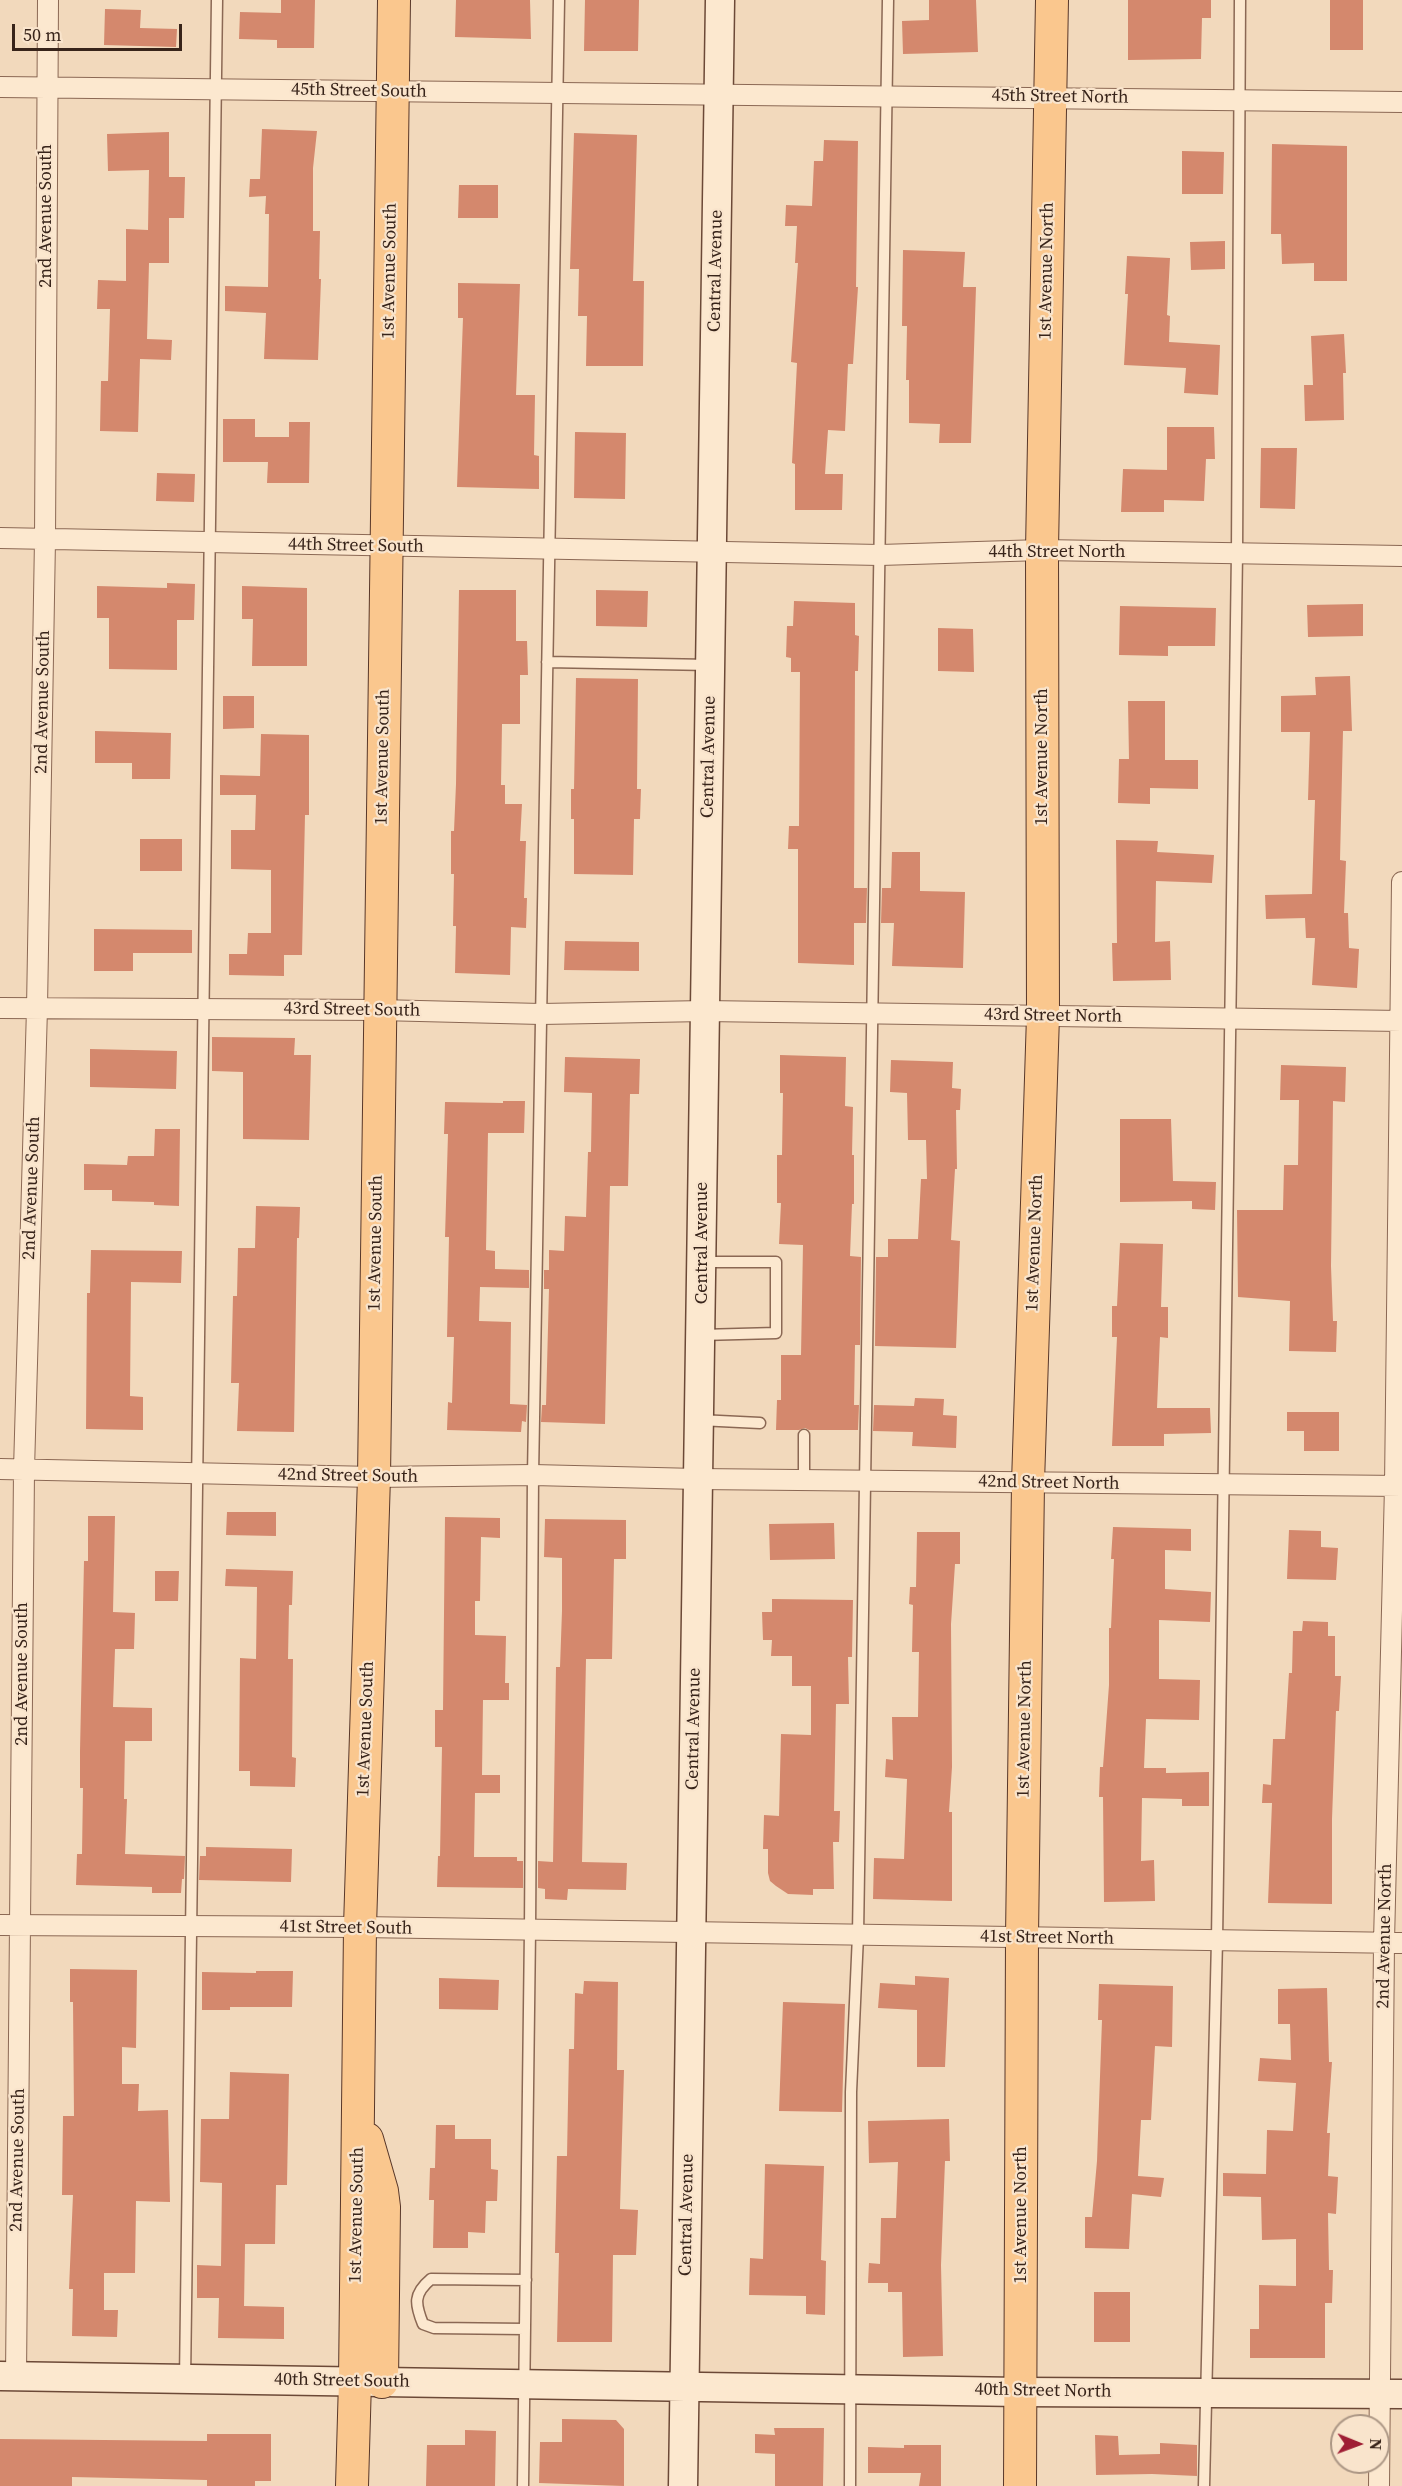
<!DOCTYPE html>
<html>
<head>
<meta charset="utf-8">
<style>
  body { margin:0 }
  #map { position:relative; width:1402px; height:2486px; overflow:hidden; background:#f2d9bc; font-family:"Source Serif 4",serif }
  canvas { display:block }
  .north { position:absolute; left:1330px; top:2414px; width:60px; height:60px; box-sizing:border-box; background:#f9e4cc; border:2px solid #ac9785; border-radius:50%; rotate:91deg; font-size:16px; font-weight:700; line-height:24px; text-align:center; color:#38241a }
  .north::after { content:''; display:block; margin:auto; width:21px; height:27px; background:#9f1e34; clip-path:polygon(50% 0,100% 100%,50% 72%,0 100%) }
  .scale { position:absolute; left:12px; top:24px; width:170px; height:27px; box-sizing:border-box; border:3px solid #38241a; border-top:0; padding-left:8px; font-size:18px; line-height:21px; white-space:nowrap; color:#38241a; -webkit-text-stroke:4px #f9e4cc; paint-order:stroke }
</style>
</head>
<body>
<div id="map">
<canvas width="1402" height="2486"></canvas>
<div class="north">N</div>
<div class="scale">50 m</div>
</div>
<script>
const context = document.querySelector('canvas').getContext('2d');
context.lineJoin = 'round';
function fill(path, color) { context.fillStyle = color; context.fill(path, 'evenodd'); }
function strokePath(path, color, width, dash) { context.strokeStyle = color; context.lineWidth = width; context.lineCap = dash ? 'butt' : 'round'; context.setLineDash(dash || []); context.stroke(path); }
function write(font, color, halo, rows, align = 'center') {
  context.font = font + ' "Source Serif 4",serif'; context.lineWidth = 4.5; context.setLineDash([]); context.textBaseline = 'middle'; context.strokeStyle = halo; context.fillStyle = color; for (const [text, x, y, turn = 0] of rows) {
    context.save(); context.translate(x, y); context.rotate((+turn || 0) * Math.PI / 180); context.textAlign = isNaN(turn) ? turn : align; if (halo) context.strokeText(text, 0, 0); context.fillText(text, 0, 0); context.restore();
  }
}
fill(new Path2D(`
  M281 0H315L314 48H277V40L239 39 240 12 281 13Z
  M456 0H530L531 39 455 37Z
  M585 0H639L638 51H584Z
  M929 0H976L978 52 903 54 902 21 929 20Z
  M1128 0H1211V18H1202L1201 59 1128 60Z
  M1330 0H1363V50H1330Z
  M105 9 141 10 140 28 177 29 176 47 104 45Z
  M262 129 317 131 313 168V231H320L319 279H321L318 360 264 359 266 313 225 311V286L268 287 269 214H265L266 196 249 197 250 179H260Z
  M169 132V177H185L184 218H169V263H149L147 339 172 340 171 360 140 359 138 432 100 431 101 381H108L110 309H97L98 280 126 281V229L148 230 149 170 108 171 107 134Z
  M574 133 637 135 633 281H644L643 366H586L587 316H578L579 269H570Z
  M824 140 858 141 856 287H858L853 364H848L845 431 828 430 825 474H843L842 510H795V464L792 463 797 363 791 362 798 263H795L797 226H785L786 205 812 206 814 161H823Z
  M1272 144 1347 146V281H1314V263L1282 264 1281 234H1271Z
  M1182 151 1224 152 1223 194H1182Z
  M459 185H498V218H458Z
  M1225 241V269L1191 270 1190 242Z
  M903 250 965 252 963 287H976L971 443H939L940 424 909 423V380H906L907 326H902Z
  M1127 256 1170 258 1167 315 1170 316 1169 342 1220 345 1218 395 1184 393 1186 368 1124 365 1128 294H1125Z
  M458 283 520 284 516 395H535L534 455 539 456V489L457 487 463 318H458Z
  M1344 334 1346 373H1343L1344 420 1305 421 1304 385H1313L1311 336Z
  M223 419H255V437H289V422H310L309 483H267L268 462H223Z
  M1167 427H1214L1215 459H1206L1204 501 1164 500V512H1121L1123 469 1167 470Z
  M575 432 626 433 625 499 574 498Z
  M1261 448H1297L1295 509 1260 508Z
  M157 473 195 474 194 502 156 501Z
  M167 583 195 584 194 620H177V670L109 669V618H97V586L167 588Z
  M242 586 307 588V666H252L253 619H242Z
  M459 590H516V641H527L528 675H520V724H502L501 785H505V804H522L520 841H526L524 898H527L526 928 511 927 510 975 455 973 456 926H453L454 874H451V831H454L456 784Z
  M596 590 648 591 647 627 596 626Z
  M794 601 855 603V635L859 636 858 671H855L854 888H867L866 923H854V965L798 963V849H788L789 826H799L800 672H791V658L786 657 787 626H793Z
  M1363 604V636L1308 637 1307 605Z
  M1120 606 1216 608 1215 646H1168V656L1119 655Z
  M938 628 973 629 974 672 938 671Z
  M1350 676 1352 731H1343L1340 860 1346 861 1344 913H1348L1349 948 1359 949 1357 988 1312 985 1315 938H1306L1305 918 1266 919 1265 895 1312 894 1315 800H1308L1310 732H1281V696L1316 695 1315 677Z
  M576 678 638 679 637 789H641L640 819H634L633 875 574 874V819H571V789H574Z
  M223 696H254V728L223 729Z
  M1128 701H1165V760H1198V789L1150 788V804L1118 803 1119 759H1129Z
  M95 731 171 733 170 779H132V763H95Z
  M261 734 309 735V815H305L302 955H284V976L229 975V954H247L248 933H271V870L231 869V830H255L256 795H220V775L260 776Z
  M140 839H182V871H140Z
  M1116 840 1158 841 1157 852 1214 855 1212 883 1156 881 1155 942 1170 941 1171 980 1113 981 1112 943H1117Z
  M892 852H920V891L965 892 963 968 892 966 894 923H881L882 888H891Z
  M94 929 192 930V953H133V971H94Z
  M565 941 639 942V971L564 970Z
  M212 1037 295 1038 294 1055H311L309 1140 243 1139V1072L212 1071Z
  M90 1049 177 1051 176 1089 90 1087Z
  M780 1055 846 1057 845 1106 853 1107 852 1155H854V1204H852L850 1256 861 1257 860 1345H855L854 1405H859L858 1430H809L805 1428 799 1430H776L777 1400H781V1355H801L803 1245 779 1244 781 1203H777V1155H782L783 1093H780Z
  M565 1057 640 1059 639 1094H630L628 1186H610L605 1424 541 1422 542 1405H546L549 1289H544V1270H549V1250L564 1251 565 1216 586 1217 588 1152H591L592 1093 564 1092Z
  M891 1060 953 1062 952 1088 961 1089 960 1110H956L957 1169H955L951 1240 960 1241 956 1348 875 1346 876 1257H888V1239H918L921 1179H927L926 1140H908L907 1093 890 1092Z
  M1281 1065 1346 1067 1345 1102 1333 1101 1331 1266 1333 1321H1337L1336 1352 1289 1351 1290 1301 1238 1297 1237 1210H1283L1284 1165H1298L1299 1100H1280Z
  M503 1101H525L524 1133H488L486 1250 495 1251V1269L529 1270V1288L480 1287 479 1321 511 1322 510 1404 527 1405 526 1422 522 1421 521 1432 447 1430 448 1402 452 1403 454 1337H447L449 1237H445L448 1134H444L445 1102 503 1103Z
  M1120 1119H1171L1173 1181 1216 1182 1215 1210 1192 1209V1201L1120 1202Z
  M155 1129H180L179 1206 154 1205V1202L112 1201V1190H84V1164L127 1165 128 1156H154Z
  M256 1206 300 1207 299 1238H297L294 1432 237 1431 239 1383H231L233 1296H237L238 1248H255Z
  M1120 1243 1163 1244 1161 1307H1168V1338L1160 1337 1157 1408H1210L1211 1433 1164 1434V1446H1112L1117 1337H1112V1306H1117Z
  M91 1250 182 1251 181 1283 131 1282 130 1396 143 1397V1430L86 1429 87 1293H90Z
  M915 1398 944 1399 943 1415 957 1416 956 1448 912 1446 913 1432 873 1431 874 1405 914 1406Z
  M1287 1412H1339V1451H1304V1431H1287Z
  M227 1512H276V1536L226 1535Z
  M88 1516H115L113 1612 135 1613 134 1649H115L113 1707 152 1708V1741H125L124 1799H127L125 1854 185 1856 184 1879H182L181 1893H152V1887L76 1885 77 1854H82L83 1788H80V1751L84 1561H88Z
  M445 1517 500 1518V1538L481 1537 480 1601H475V1635L506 1636 505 1683H509V1700H483L482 1775H500V1793H475L474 1857H517V1861H523V1888L437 1887 438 1856H440L442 1747H435V1710H443Z
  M545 1519 626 1520V1559H614L612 1659H586L582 1862 627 1863 626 1890 568 1889 567 1900 545 1899V1889L538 1888V1861L553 1862 556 1667H560L562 1611V1558L544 1557Z
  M834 1523 835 1559 770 1560 769 1524Z
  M1113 1527 1191 1529V1551L1165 1550V1589L1211 1592 1210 1622 1159 1620V1679L1200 1680 1199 1720 1146 1719 1144 1768H1166V1773L1209 1772V1806H1182V1799L1142 1798 1141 1861 1154 1860 1155 1901 1104 1902 1103 1797H1099L1100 1767H1103L1109 1685V1628H1111L1114 1559H1111Z
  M1289 1530 1321 1531V1547L1338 1548 1336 1580 1287 1579Z
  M917 1532H960V1564H955L951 1624 952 1767 949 1812H952V1901L873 1899 874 1858 904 1859 907 1779 885 1777 886 1759 893 1760 892 1717H918L919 1652H912L913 1605 909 1604 910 1587H916Z
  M226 1569 293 1571 292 1605H289L288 1659H293L292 1757 296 1758 295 1787 250 1786V1771H239L240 1658 256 1659 257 1587 225 1586Z
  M155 1571H179L178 1601H155Z
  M772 1599 853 1600 852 1657H848L849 1704H836L834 1811H840L839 1842H833L834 1889H813V1895L788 1894 776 1886 770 1881 768 1873V1849H763L764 1815 779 1816 781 1734 811 1735V1686H792V1656H771L772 1640H763L762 1612H772Z
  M1303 1621 1328 1622V1636H1335V1676H1341L1339 1711H1336L1332 1819V1904L1268 1903 1272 1803H1262L1263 1784 1271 1785 1273 1739H1285L1289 1673H1292L1293 1631H1302Z
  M206 1847 292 1849 291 1882 199 1880 200 1856H206Z
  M70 1969 137 1970 136 2048 122 2047V2084H139L138 2111 168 2110 170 2202 136 2201 135 2273H104V2310H118L117 2337 72 2336 73 2289H69L73 2195H62L63 2116H74L73 2002H70Z
  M256 1971H293L292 2007H230V2010H202V1972L256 1973Z
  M915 1976 949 1978 945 2067H917V2010L878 2008 880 1983 915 1985Z
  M439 1978 499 1980 498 2010 439 2009Z
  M584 1981 618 1982 617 2070H624L620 2209 638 2210 636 2255H613L612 2342H557L559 2253H555L557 2156H567L569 2049H574L575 1993 583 1994Z
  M1099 1984 1173 1986 1172 2047 1155 2046 1151 2120H1141L1138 2176 1164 2178 1161 2197 1132 2194 1129 2249 1085 2248V2217H1092L1097 2161 1102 2020H1098Z
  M1327 1988 1329 2062H1332L1327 2133H1330L1328 2176 1338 2177 1336 2214 1328 2213 1329 2270H1333L1332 2303H1325V2358H1250V2329H1259V2285L1296 2286V2239L1262 2240 1261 2197 1223 2196V2173L1266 2174 1267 2130 1293 2131 1296 2083 1258 2081 1260 2058 1291 2060 1290 2024H1278V1989Z
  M783 2002 845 2004 842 2112 779 2111Z
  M230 2072 289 2074 287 2185H276L275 2244H245L244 2306 284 2307V2339L218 2338 219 2298H197V2265L221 2266 222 2183 200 2182 201 2119H229Z
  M949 2119 950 2161H945L941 2265 943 2356 903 2357 902 2292H888V2283H868L869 2263 880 2264 881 2218H896L898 2162 869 2163 868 2121Z
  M436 2125H455V2139H491V2169L498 2170 497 2201H486L485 2233 468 2232V2248H433L434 2200H429L430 2168H435Z
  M765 2164 824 2166 821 2260 826 2261 825 2315 806 2314V2296L749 2295 750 2258 763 2259Z
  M1094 2292H1130V2342H1094Z
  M562 2419 616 2420 624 2429V2486L539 2483 540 2442H562Z
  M774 2428H824L823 2486H775V2454L755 2453V2434L775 2435Z
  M465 2430 496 2431 495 2486H426L427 2445H465Z
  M207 2434H271V2481H255V2486H207V2480L72 2477V2486H0V2439L207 2441Z
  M1095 2435 1118 2436 1119 2455 1160 2454V2443L1197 2445V2476L1152 2474 1096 2475Z
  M904 2445H941V2486H919L921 2473H868V2447L904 2448Z`), '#d4886d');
const lane = new Path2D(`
  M547 662 710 665
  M701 1335 776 1333V1262H701
  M699 1420 760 1423
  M804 1479V1435
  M525 2329 434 2328 423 2324C415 2304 413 2294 431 2279L526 2280
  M185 2379 217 0
  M523 2486 530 1930 533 1475 559 0
  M850 2486 851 2092 858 1935 888 0
  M1204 2486 1217 1940 1237 553 1240 0`);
const street = new Path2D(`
  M0 87 1402 102
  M0 538 880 555 1042 550 1402 556
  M0 1008 379 1010 541 1014 705 1011 1402 1021
  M0 1469 374 1477 533 1475 697 1479 1402 1486
  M0 1925 360 1927 1402 1943
  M16 2377 24 1470 37 1008 45 539 48 0
  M1379 2486 1384 1942 1395 1486 1402 882`);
const secondary = new Path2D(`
  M0 2376 1020 2392 1402 2394
  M683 2486 720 0`);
const primary = new Path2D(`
  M367 2139 382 2191 384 2207 382 2382
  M352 2486 355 2381 360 1927 374 1477 394 0
  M1020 2486 1022 1937 1028 1483 1043 1016 1042 550 1052 0`);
strokePath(lane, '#8b6854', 13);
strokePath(street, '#8b6854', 22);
strokePath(secondary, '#6c4937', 31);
strokePath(primary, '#583729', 34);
strokePath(lane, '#fce8cf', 10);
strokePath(street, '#fce8cf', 20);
strokePath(secondary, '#fce8cf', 28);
strokePath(primary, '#fac78e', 32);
write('18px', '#38241a', '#f9e4cc', [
  ["45th Street South",359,91,1],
  ["45th Street North",1060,97,1],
  ["2nd Avenue South",46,216,-90],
  ["1st Avenue South",390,271,-89],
  ["Central Avenue",716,271,-89],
  ["1st Avenue North",1047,271,-89],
  ["44th Street South",356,546,1],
  ["44th Street North",1057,552],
  ["2nd Avenue South",43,702,-89],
  ["1st Avenue South",383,757,-89],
  ["Central Avenue",709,757,-89],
  ["1st Avenue North",1042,757,-90],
  ["43rd Street South",352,1010,1],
  ["43rd Street North",1053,1016,1],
  ["2nd Avenue South",32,1188,-88],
  ["1st Avenue South",376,1243,-89],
  ["Central Avenue",702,1243,-90],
  ["1st Avenue North",1035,1243,-88],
  ["42nd Street South",348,1476,1],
  ["42nd Street North",1049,1483,1],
  ["2nd Avenue South",22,1674,-90],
  ["1st Avenue South",366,1729,-88],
  ["Central Avenue",694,1729,-89],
  ["1st Avenue North",1025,1729,-89],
  ["41st Street South",346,1928,1],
  ["2nd Avenue North",1385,1936,-89],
  ["41st Street North",1047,1938,1],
  ["2nd Avenue South",18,2160,-89],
  ["1st Avenue South",357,2215,-89],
  ["Central Avenue",687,2215,-89],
  ["1st Avenue North",1021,2215,-90],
  ["40th Street South",342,2381,1],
  ["40th Street North",1043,2391,1]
]);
</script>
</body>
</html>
